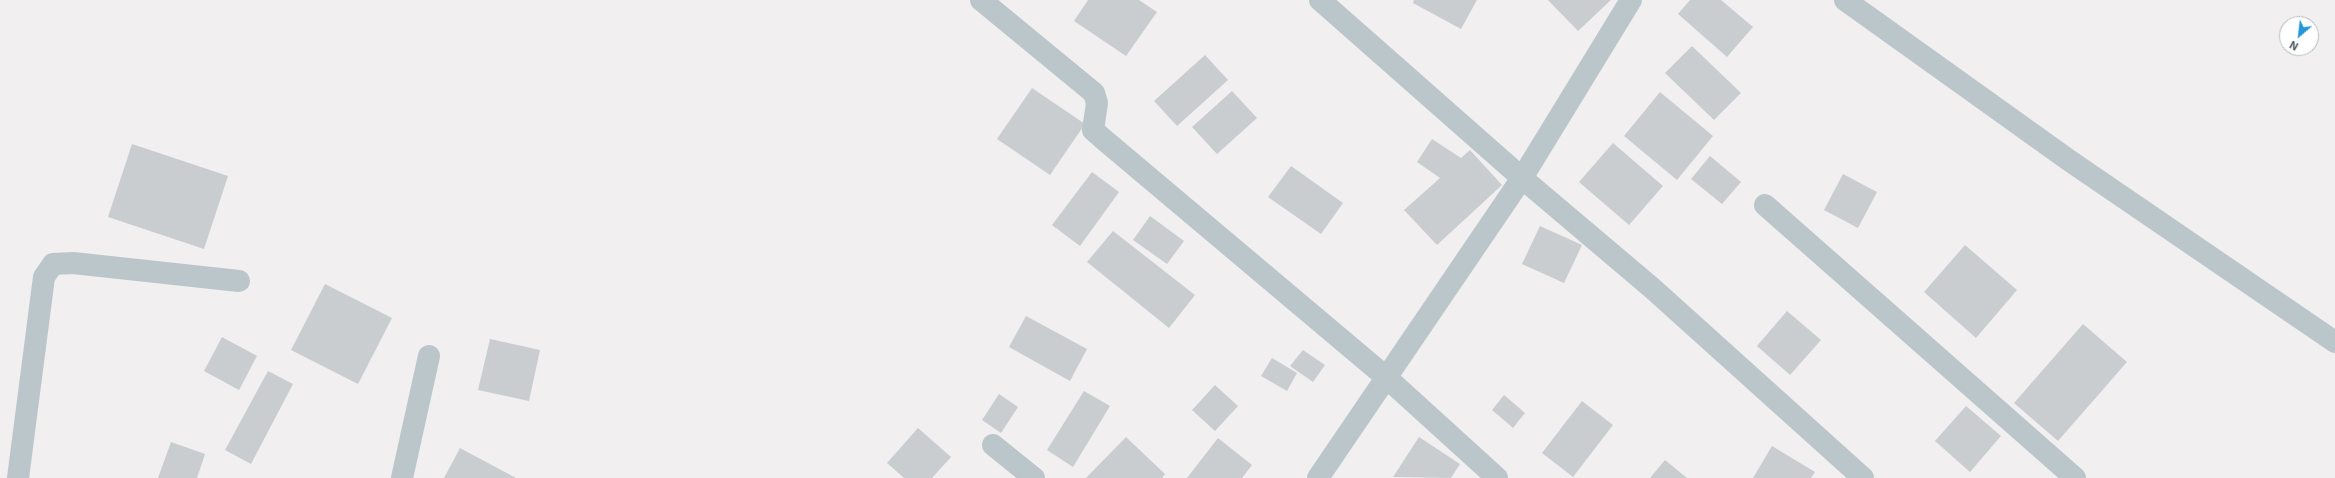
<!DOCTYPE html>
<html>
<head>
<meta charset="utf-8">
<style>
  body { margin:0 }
  #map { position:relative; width:2335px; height:478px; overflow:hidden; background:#f1efef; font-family:"Exo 2",sans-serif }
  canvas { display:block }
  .north { position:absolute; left:2279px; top:16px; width:40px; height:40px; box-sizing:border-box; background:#fff; border:1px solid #b6bbbd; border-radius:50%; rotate:208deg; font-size:11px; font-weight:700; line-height:16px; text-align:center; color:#48565b }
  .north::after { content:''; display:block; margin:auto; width:14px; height:18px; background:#2397d7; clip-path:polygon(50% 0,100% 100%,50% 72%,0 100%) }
</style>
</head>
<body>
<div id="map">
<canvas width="2335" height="478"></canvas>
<div class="north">N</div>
</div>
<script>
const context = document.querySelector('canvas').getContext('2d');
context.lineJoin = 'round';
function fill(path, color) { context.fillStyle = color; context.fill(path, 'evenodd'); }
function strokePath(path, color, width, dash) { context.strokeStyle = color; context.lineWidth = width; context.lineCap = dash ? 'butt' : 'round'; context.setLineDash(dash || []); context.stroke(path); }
fill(new Path2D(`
  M1088 0H1139L1157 12 1126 56 1074 21Z
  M1414 0H1477L1461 29 1413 3Z
  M1548 0H1611L1578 31Z
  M1690 0H1721L1753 27 1727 57 1678 14Z
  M1692 46 1741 93 1714 120 1665 73Z
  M1205 55 1228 80 1177 126 1154 101Z
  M1032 88 1085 124 1050 175 997 139Z
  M1232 91 1257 118 1217 154 1192 127Z
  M1660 92 1713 136 1677 180 1624 136Z
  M1432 139 1461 158 1470 150 1502 185 1437 245 1404 210 1440 178 1417 162Z
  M1613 143 1663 186 1629 225 1579 182Z
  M132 144 228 176 204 249 108 217Z
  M1710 156 1741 182 1722 204 1691 179Z
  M1291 166 1343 203 1321 234 1268 197Z
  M1092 172 1119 192 1080 246 1052 225Z
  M1843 174 1877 192 1858 228 1824 210Z
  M1150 216 1184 241 1167 264 1133 240Z
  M1540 226 1582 245 1564 283 1522 264Z
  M1113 231 1195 295 1169 328 1087 262Z
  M1965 245 2017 290 1976 338 1924 292Z
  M325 284 392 318 358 384 291 350Z
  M1787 311 1821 340 1790 375 1757 346Z
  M1026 316 1087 349 1070 381 1009 347Z
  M2083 324 2127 362 2058 441 2014 403Z
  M222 337 257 356 239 390 204 371Z
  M490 339 540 350 529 401 478 390Z
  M1303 350 1325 365 1313 382 1290 366Z
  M1272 358 1297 373 1287 391 1261 376Z
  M268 371 293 384 251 464 225 450Z
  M1215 385 1238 406 1215 431 1192 410Z
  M1084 391 1110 406 1073 467 1047 450Z
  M999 394 1018 407 1001 433 982 420Z
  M1504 395 1525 413 1513 428 1492 410Z
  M1582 401 1613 425 1573 477 1542 453Z
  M1966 406 2001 436 1970 472 1935 441Z
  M918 428 951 457 932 478H904L887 463Z
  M1126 437 1165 474 1162 478H1086Z
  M1419 437 1460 464 1451 478 1393 477Z
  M1218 438 1252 465 1242 478H1187Z
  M171 442 205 454 197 478H158Z
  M1772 446 1815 472 1811 478H1753Z
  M460 448 516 478H444Z
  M1665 460 1687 478H1650Z`), '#c9cdd0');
strokePath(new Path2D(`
  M981 0 1094 93 1097 103 1093 130 1102 138 1387 378 1497 478
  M1320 0 1522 178 1652 288 1863 478
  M1845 0 2070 161 2335 342
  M1765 205 2075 478
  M993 445 1034 478
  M18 478 44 277 53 264 73 263 239 281
  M402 478 429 356
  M1318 478 1522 178 1631 0`), '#bbc6cb', 22);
</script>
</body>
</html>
